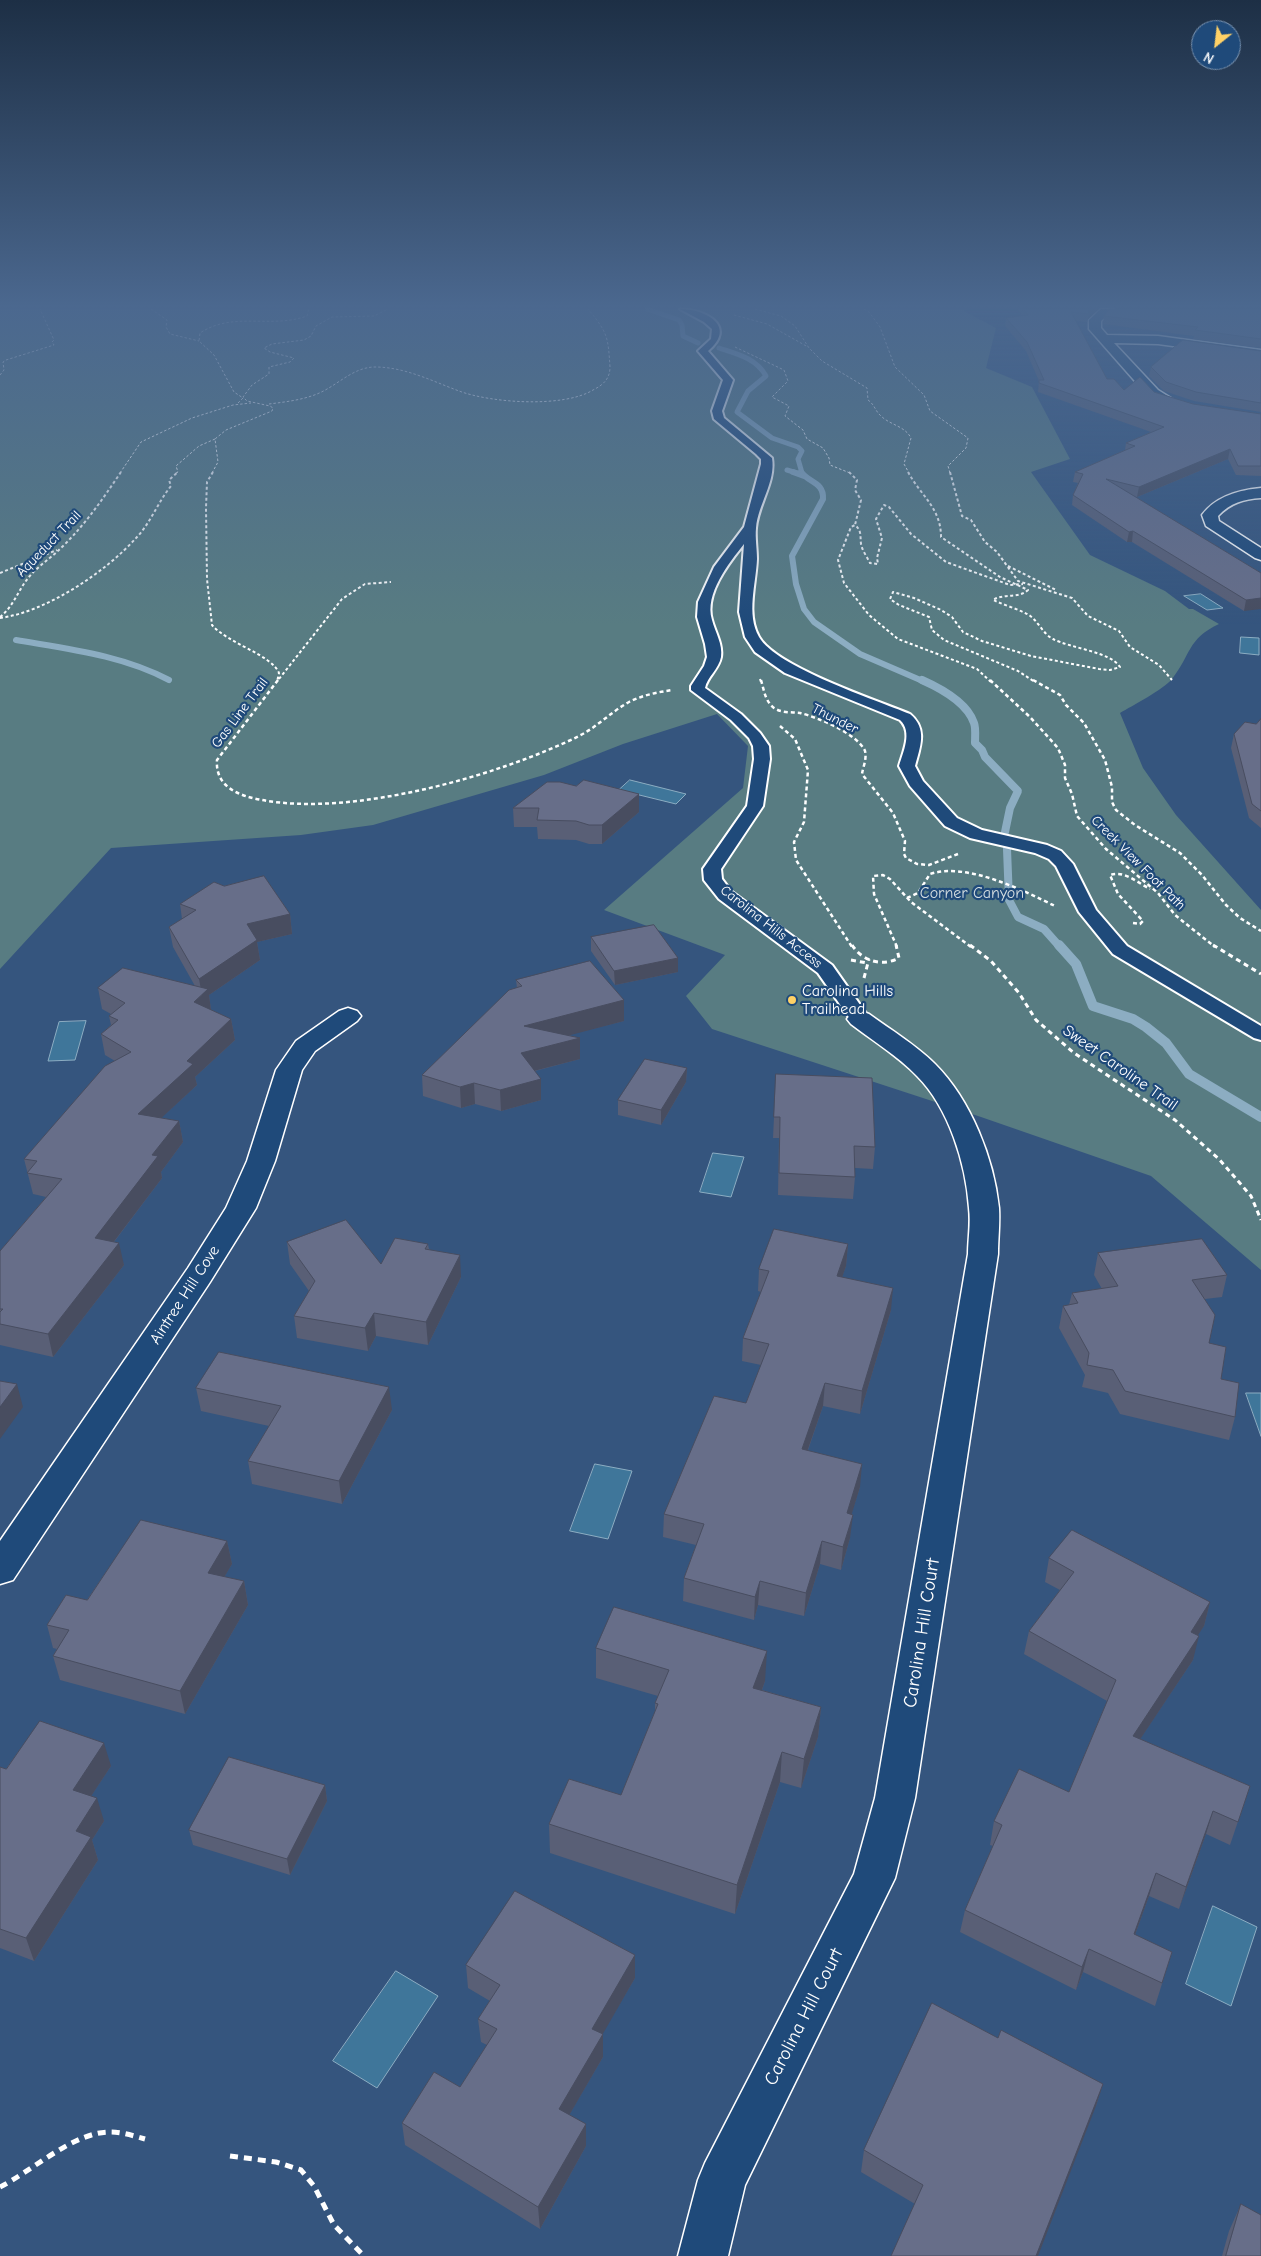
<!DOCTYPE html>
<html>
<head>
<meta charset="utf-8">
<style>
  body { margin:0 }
  #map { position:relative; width:1261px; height:2256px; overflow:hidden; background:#35557e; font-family:"Comic Neue",sans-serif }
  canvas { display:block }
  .north { position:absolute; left:1191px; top:20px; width:50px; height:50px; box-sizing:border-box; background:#1f4a7a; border:1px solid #7992af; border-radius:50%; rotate:209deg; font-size:14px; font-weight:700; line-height:20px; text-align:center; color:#fff }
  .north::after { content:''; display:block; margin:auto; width:18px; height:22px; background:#ffd166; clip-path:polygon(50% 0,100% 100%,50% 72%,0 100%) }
</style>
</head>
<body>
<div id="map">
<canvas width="1261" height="2256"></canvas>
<div class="north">N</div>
</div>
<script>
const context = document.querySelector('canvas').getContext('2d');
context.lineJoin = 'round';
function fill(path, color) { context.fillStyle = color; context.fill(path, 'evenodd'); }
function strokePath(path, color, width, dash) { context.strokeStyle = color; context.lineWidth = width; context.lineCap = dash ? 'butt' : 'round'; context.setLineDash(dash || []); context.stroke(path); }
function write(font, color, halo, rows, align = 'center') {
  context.font = font + ' "Comic Neue",sans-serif'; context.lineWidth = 4.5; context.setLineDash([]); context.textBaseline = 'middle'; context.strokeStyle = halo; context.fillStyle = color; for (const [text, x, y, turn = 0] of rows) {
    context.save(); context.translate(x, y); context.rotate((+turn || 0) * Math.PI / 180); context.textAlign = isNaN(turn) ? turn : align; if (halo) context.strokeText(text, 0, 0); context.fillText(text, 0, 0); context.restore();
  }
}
fill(new Path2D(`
  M0 309H967L964 311 996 328 986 368 1032 387 1070 459 1031 472 1090 555 1165 591 1189 609H1193L1219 624C1187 639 1191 655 1172 679 1164 689 1132 706 1120 713L1143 768 1176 815 1261 910V1270L1151 1176 981 1117 712 1029 686 996 725 955 604 910 743 788 748 746 717 714 623 744 544 775 373 825 301 835 111 848 0 969Z`), '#587c82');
const water = new Path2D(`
  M1201 594 1223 608 1207 610 1184 596Z
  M1241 637 1259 638V655L1240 653Z
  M630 780 686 794 676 804 619 790Z
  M86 1021 75 1060 48 1061 59 1022Z
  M713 1153 744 1157 731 1197 700 1192Z
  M1246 1393H1261V1436Z
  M595 1464 632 1471 608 1539 570 1531Z
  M1213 1906 1257 1927 1231 2006 1186 1984Z
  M396 1971 438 1996 377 2088 333 2061Z`);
fill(water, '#3f769a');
strokePath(water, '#8cadc2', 1);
strokePath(new Path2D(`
  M647 309 679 320 682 325 683 336 698 343
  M719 348C737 354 756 358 766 376L748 391 737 412 772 438 798 447 802 451 798 459 802 473
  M787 470 797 473`), '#8cadc2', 5);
strokePath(new Path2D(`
  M793 472 804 476
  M801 472C809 483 824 482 823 499L792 556 796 584 804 609 814 622 860 654 925 682
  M16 640C68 649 122 655 169 680`), '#8cadc2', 6);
strokePath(new Path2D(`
  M922 680C940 688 967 702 974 723 976 728 975 737 975 743L982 750 985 757 1018 791 1010 808 1005 832
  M1007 849 1009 900 1018 917 1044 929 1060 947`), '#8cadc2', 8);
strokePath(new Path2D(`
  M1059 945 1076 964 1093 1006 1133 1019 1146 1027 1166 1043 1189 1074 1261 1117`), '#8cadc2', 10);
const service = new Path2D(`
  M680 309C705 309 738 326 708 351L733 380 722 411 724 418 772 458C776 482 758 504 756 528 755 538 757 548 757 559 756 584 746 614 759 637 776 667 876 700 910 714 928 729 920 747 915 766L923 781 957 818 982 830 1047 845 1061 851 1073 864 1096 910 1127 946 1261 1026V1040L1254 1038 1113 954 1079 912 1056 866 1049 859 1035 853 970 838 945 826 910 786 899 766C903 752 913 732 900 720L785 673 755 652 745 637 739 612 744 544C729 563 704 594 712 620 715 632 723 644 721 657 719 669 707 677 705 688L741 714 760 733 769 746 770 759 763 806 721 869 722 879 731 891 832 965 870 1019 867 1023 860 1025 853 1023 818 973 719 899 704 880 703 869 747 806 754 759 753 746 749 738 731 720 691 690V686L704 666 707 657 705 644 697 617 698 602 714 567 744 527 761 464V459L756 454 714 419 712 411 723 380 698 351 711 339 712 329 704 322Z`);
const minor = new Path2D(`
  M1101 309H1114L1101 321V328L1107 335 1158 336 1261 350V358L1158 344 1114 343 1158 390 1174 400 1167 404 1148 396 1089 329V320Z
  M1261 488V498C1244 499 1230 503 1218 516L1219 521 1261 548V560L1255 558 1206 526 1202 515C1216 496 1239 490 1261 488Z
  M348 1008 357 1011 361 1016 357 1021 315 1051 302 1070 275 1161 256 1208 210 1282 13 1580 0 1584V1541L188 1268 226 1208 247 1161 276 1070 296 1041 339 1011Z
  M860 1011 869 1014C891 1030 916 1045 935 1064 971 1100 994 1159 999 1208 1000 1224 998 1239 998 1254L915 1798 895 1878 745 2185 728 2256H678L698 2180 705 2163 854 1874 875 1798 968 1254C968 1239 971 1224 969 1208 966 1164 949 1108 917 1076 898 1056 873 1041 851 1024L847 1019 851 1014Z`);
strokePath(service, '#fff', 4);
strokePath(minor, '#fff', 3);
strokePath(new Path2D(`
  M151 309 167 320 166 327 170 334 199 341
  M755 309 781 316 795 326 809 348 822 361 867 388 868 400C875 405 875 411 881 416 890 425 905 426 911 438L904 464 909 473
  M864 309 869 312 880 327 895 367 924 395 930 411 968 438 966 448 948 466 950 473
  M734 315 767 324 808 347
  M735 347 784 370 788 381 772 397 789 406 785 416 803 430 807 439 823 448 829 458 830 465 850 473
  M0 375 4 370 3 362 6 360 54 345 52 342 54 340 40 309
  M238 403 243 398 234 392 214 355 199 341 200 333C233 311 271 329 307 316L309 309
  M269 404C285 402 302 400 317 394 337 386 353 367 375 367 405 367 432 381 459 391 491 403 564 408 593 390 603 385 610 379 610 367 608 337 608 333 588 309
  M120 473 141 442 192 418 233 405 251 403
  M176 473 178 472 176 466 199 446 215 439
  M212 473 218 462 215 439 226 430 272 411 273 408 270 406 247 401 243 397 252 385 269 374V367L290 362 294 358 270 352 264 348 272 344 304 340 311 336 316 326 332 317 374 316 388 309`), '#fff', 1, [2.5, 2]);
strokePath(new Path2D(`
  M213 472 207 482 206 508 207 579 212 625C227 643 272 655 279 673L277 682
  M849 472 857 480 855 490 861 500 855 525
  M908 472C921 496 941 508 941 537L1000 577 1028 590C1018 599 1004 593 993 600 1004 605 1018 609 1029 615 1038 621 1043 634 1053 639 1070 648 1111 652 1120 667L1110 670 1099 669 1031 656 982 641 963 632 952 617 941 610 914 598 893 592 890 599 899 605 929 617 932 630 944 640 1018 671 1035 682
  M950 472 962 516 971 520 985 542 997 552 1018 581 1072 598 1088 616 1119 631 1130 647 1159 665 1172 680
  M1008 566 1056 590
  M0 573 57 550
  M0 617C14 606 18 590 29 577 38 566 51 558 61 548 85 525 102 500 121 472
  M0 618C46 612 106 572 137 537 151 522 158 502 171 486L169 480 178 472
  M279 679 342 599 365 584 391 582
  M760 679 761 682
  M991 682 977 669 898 639 869 615 844 583 838 560 851 527 855 525C862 531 860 536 861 544 862 550 867 557 870 563L878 564 877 558 882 538 876 519 884 505 889 507 911 534 946 562 1010 585 1023 584`), '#fff', 2, [3, 2.5]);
strokePath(new Path2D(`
  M278 680 217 760C215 787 239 796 262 800 352 817 498 776 579 736 597 727 611 712 629 702 643 695 658 692 673 690
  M761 680C764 690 765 701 774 708 781 713 791 712 800 713 817 717 858 734 865 751 867 759 863 767 862 774L893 813 905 841 904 854 906 858 917 864 929 865 958 854
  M990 680 1030 717 1058 748 1065 765V778L1072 794 1077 816 1106 849 1158 893 1175 915 1215 947
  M1033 680 1060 695 1066 705 1084 723 1105 760 1112 787V802L1116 810 1135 825 1180 853 1202 875 1226 905 1240 918 1261 931
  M780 726 795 739 808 770 804 822 794 842 796 860 852 947
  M907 898 918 893 930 874C967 862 1022 890 1055 906
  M1133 923 1140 924 1143 921 1118 894 1110 875C1124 870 1138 883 1150 889
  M897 947 874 894 873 876 883 875 890 879 911 902 971 947`), '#fff', 2.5, [4, 3]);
strokePath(new Path2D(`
  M852 945C862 961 882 967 899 958L896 945
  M970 945 991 961 1019 993 1036 1020 1074 1053 1175 1120 1219 1159 1251 1196 1261 1220
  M1213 945 1261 974
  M851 960 867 963
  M864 978 869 959`), '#fff', 3, [5, 4]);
strokePath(new Path2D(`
  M230 2156 276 2162 301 2170 314 2186 334 2225 364 2256
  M0 2187C32 2171 75 2131 111 2132 122 2132 134 2136 145 2139`), '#fff', 5, [8, 6]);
fill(service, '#1f4a7a');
fill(minor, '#1f4a7a');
fill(new Path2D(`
  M1017 309H1098L1088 319 1087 322 1076 321 1107 379 1124 390 1154 392 1193 404 1261 414V476L1236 475 1228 459 1137 497 1133 496 1261 573 1244 611 1132 542H1127L1072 505 1073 495 1078 483 1073 482 1075 472 1125 450 1126 443 1151 432 1038 392 1039 381 1026 351 1005 326 1006 318 1022 316Z
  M1261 309V348L1193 339 1194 336 1103 324 1104 316Z
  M1261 351V412L1194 401 1164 391 1149 376 1151 367Z
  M1261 719V828L1249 818 1231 748 1234 734 1256 724Z
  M576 786 639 794V812L602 844H589L576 840 538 839 537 827H514L513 808Z
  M180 904 290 914 292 934 257 942 260 960 209 995 211 1010 231 1019 235 1040 195 1077 197 1085 161 1118 179 1121 183 1142 161 1172 162 1178 114 1242 124 1265 53 1357 0 1345V1251L46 1197 33 1194 24 1159 115 1061 105 1055 101 1034 111 1025 109 1016 111 1014 102 1009 98 988 195 986 173 947 169 927 182 919Z
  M591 937 678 958V972L615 985 591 951Z
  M516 980 624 1000V1021L568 1035 580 1038V1059L535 1071 541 1100 501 1111 475 1104 461 1108 423 1096 422 1075 517 988Z
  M687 1068 686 1082 661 1125 618 1115V1100Z
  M776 1074 875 1147 873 1169 855 1168V1177L853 1199 778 1195 779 1138H773Z
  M287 1242 381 1264 428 1244 429 1249 461 1277 428 1345 376 1336 368 1351 297 1338 294 1316 309 1291 290 1264Z
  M848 1244 846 1266 842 1277 891 1310 860 1414 823 1406 808 1450 860 1487 851 1515 850 1538 841 1570 820 1564 804 1616 758 1605 754 1620 683 1601 684 1578 696 1545 663 1537 664 1514 746 1403 761 1365 742 1361 743 1338 761 1292 758 1291 759 1269Z
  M1098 1253 1227 1275 1222 1297 1205 1299 1209 1343 1235 1417 1229 1440 1120 1414 1108 1393 1082 1387 1085 1375 1059 1328 1063 1306 1069 1305 1072 1293 1102 1289 1094 1275Z
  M196 1388 392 1410 342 1504 252 1484 248 1461 269 1426 201 1411Z
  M227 1541 232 1564 224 1577 244 1581 248 1605 185 1714 60 1680 53 1656 57 1649 53 1648 47 1625 87 1600Z
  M1049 1558 1210 1602 1204 1626 1197 1635 1193 1660 1140 1739 1250 1786 1230 1845 1206 1834 1179 1909 1149 1896 1135 1935 1172 1952 1155 2006 1083 1972 1076 1990 960 1932 965 1910 993 1846 990 1845 994 1821 1069 1792 1107 1701 1024 1654 1029 1631 1060 1590 1045 1582Z
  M596 1648 765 1681 762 1690 821 1707 818 1737 801 1788 780 1782 735 1914 550 1853 549 1824 621 1795 655 1712V1703L658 1696 596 1678Z
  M111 1766 91 1796 104 1821 92 1840 98 1860 34 1961 0 1948V1767L6 1769Z
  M325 1785 327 1801 290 1875 193 1845 189 1830Z
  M466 1965 635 1978 602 2034 603 2057 569 2115 586 2124V2146L540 2229 405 2145 402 2123 460 2087 487 2045 481 2042 478 2019 490 2001 468 1988Z
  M998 2038 1103 2084 1096 2106 915 2204 861 2172 864 2150Z
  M1241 2204 1261 2256H1222L1229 2231Z`), '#595f76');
fill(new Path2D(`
  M1090 309H1098L1088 319 1089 310Z
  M1230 449 1228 459 1137 497 1139 487Z
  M1133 531 1132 542H1127L1129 532Z
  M1261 598V609L1244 611 1246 600Z
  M639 794V812L602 844V825Z
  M290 914 292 934 257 942 260 960 209 995 211 1010 194 1002 202 995 199 979 247 924Z
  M678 958V972L615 985 614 971Z
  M624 1000V1021L525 1047 524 1026Z
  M231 1019 235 1040 195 1077 197 1085 143 1135 138 1114 187 1061Z
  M580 1038V1059L522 1074 521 1053Z
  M687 1068 686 1082 661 1125V1110Z
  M541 1079V1100L501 1111 500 1090Z
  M474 1083 475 1104 461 1108 460 1087Z
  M179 1121 183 1142 161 1172 162 1178 100 1260 95 1238 152 1155Z
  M119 1243 124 1265 53 1357 48 1334Z
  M848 1244 846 1266 835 1298 837 1276Z
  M460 1255 461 1277 428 1345 426 1322Z
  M893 1288 891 1310 860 1414 862 1391Z
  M374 1313 376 1336 368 1351 365 1328Z
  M825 1383 823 1406 800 1472 802 1449Z
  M17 1384 23 1407 0 1439V1407Z
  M389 1387 392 1410 342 1504 339 1481Z
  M862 1464 860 1487 845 1536 847 1513Z
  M853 1515 850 1538 841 1570 843 1547Z
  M227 1541 232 1564 213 1596 208 1573Z
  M822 1541 820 1564 804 1616 806 1593Z
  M244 1581 248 1605 185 1714 180 1691Z
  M760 1581 758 1605 754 1620 755 1597Z
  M1210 1602 1204 1626 1185 1655 1191 1632Z
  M1199 1636 1193 1660 1127 1759 1133 1736Z
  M767 1651 765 1681 752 1718 753 1688Z
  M821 1707 818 1737 801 1788 804 1759Z
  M104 1743 111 1766 80 1813 73 1790Z
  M782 1752 780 1782 735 1914 737 1885Z
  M325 1785 327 1801 290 1875 287 1859Z
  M97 1798 104 1821 92 1840 98 1860 34 1961 26 1938 76 1831Z
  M1213 1811 1206 1834 1179 1909 1186 1887Z
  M1156 1873 1149 1896 1127 1957 1134 1934Z
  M1089 1949 1083 1972 1076 1990 1082 1967Z
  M635 1955V1978L593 2051 592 2029Z
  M603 2034V2057L560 2131 559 2109Z
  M1103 2084 1096 2106 1038 2256H1036Z
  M586 2124V2146L540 2229 538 2207Z`), '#484d60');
const building = new Path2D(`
  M1024 309H1090L1089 310 1088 314 1071 312 1107 379H1114L1124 390 1140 377 1154 392 1193 404 1261 414V466H1238L1230 449 1139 487 1106 479 1261 573V598L1246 600 1133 531 1129 532 1073 495 1083 474 1075 472 1135 446 1126 443 1164 427 1039 383V380H1044L1027 342 1006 318 1028 315Z
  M1110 309H1261V339L1195 330 1198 327 1104 316Z
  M1183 340 1261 351V403L1196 392 1166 382 1151 367Z
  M1261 719V811L1252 804 1234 734 1245 722 1256 724Z
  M584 780 639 794 602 825H589L576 821 537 820 539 808H513L547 782H560L576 786Z
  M264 876 290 914 247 924 257 940 199 979 169 927 196 910 180 904 214 882 224 886Z
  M654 925 678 958 614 971 591 937Z
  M590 961 624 1000 524 1026 580 1038 521 1053 541 1079 500 1090 474 1083 460 1087 422 1075 509 990 522 986 516 980Z
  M123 968 208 989 194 1002 231 1019 187 1061 193 1064 138 1114 179 1121 152 1155 158 1156 95 1238 119 1243 48 1334 0 1324V1312L3 1309H0V1251L62 1179 27 1173 37 1161 24 1159 105 1066 131 1052 101 1034 118 1020 109 1016 125 1003 98 988Z
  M645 1059 687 1068 661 1110 618 1100Z
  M776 1074 872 1078 875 1147 854 1146 855 1177 779 1173 780 1117H774Z
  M346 1220 381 1264 395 1238 428 1244 425 1249 460 1255 426 1322 374 1313 365 1328 294 1316 315 1281 287 1242Z
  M774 1229 848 1244 837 1276 893 1288 862 1391 825 1383 802 1449 862 1464 847 1513 853 1515 843 1547 822 1541 806 1593 760 1581 755 1597 684 1578 704 1524 664 1514 714 1396 746 1403 769 1344 743 1338 769 1271 759 1269Z
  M1202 1239 1227 1275 1192 1280 1215 1315 1209 1343 1226 1347 1221 1379 1239 1383 1235 1417 1125 1391 1113 1370 1087 1365 1089 1353 1063 1306 1078 1303 1072 1293 1118 1286 1098 1253Z
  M219 1352 389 1387 339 1481 248 1461 281 1406 196 1388Z
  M0 1381 17 1384 0 1407Z
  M141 1520 227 1541 208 1573 244 1581 180 1691 53 1656 69 1630 47 1625 66 1595 87 1600Z
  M1072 1530 1210 1602 1191 1632 1199 1636 1133 1736 1250 1786 1238 1822 1213 1811 1186 1887 1156 1873 1134 1934 1172 1952 1162 1983 1089 1949 1082 1967 965 1910 1002 1825 994 1821 1019 1769 1069 1792 1116 1680 1029 1631 1074 1572 1049 1558Z
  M614 1607 767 1651 753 1688 821 1707 804 1759 782 1752 737 1885 549 1824 569 1779 621 1795 658 1704 655 1703 669 1670 596 1648Z
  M40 1721 104 1743 73 1790 97 1798 76 1831 91 1837 26 1938 0 1929V1767L6 1769Z
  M229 1757 325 1785 287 1859 189 1830Z
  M515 1891 635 1955 592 2029 603 2034 559 2109 586 2124 538 2207 402 2123 434 2072 460 2087 497 2029 478 2019 500 1985 466 1965Z
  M932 2003 998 2038 1001 2030 1103 2084 1036 2256H891L923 2185 864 2150Z
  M1241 2204 1261 2215V2256H1226Z`);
fill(building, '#676e89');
strokePath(building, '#484d60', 1);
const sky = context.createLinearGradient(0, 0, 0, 625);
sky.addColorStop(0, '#1d2f45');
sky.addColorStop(0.49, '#4b688f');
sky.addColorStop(1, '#4b688f00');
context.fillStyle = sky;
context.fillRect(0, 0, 1261, 625);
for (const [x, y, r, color] of [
  [792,1000,5,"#ffd166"]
]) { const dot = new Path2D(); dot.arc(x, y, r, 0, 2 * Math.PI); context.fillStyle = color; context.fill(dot); strokePath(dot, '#1f4a7a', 2); }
write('14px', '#fff', '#1f4a7a', [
  ["Aqueduct Trail",49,544,-46],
  ["Gas Line Trail",240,713,-53],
  ["Thunder",835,719,27],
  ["Creek View Foot Path",1138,863,45],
  ["Carolina Hills Access",771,927,38]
]);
write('16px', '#d5dee0', '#1f4a7a', [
  ["Corner Canyon",972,893]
]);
write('16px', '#fff', '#1f4a7a', [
  ["Carolina Hills",802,991],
  ["Trailhead",802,1009]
], 'left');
write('16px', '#fff', '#1f4a7a', [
  ["Sweet Caroline Trail",1120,1068,35],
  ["Aintree Hill Cove",185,1295,-57]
]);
write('19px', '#fff', '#1f4a7a', [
  ["Carolina Hill Court",922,1633,-81],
  ["Carolina Hill Court",804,2017,-63]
]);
</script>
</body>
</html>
